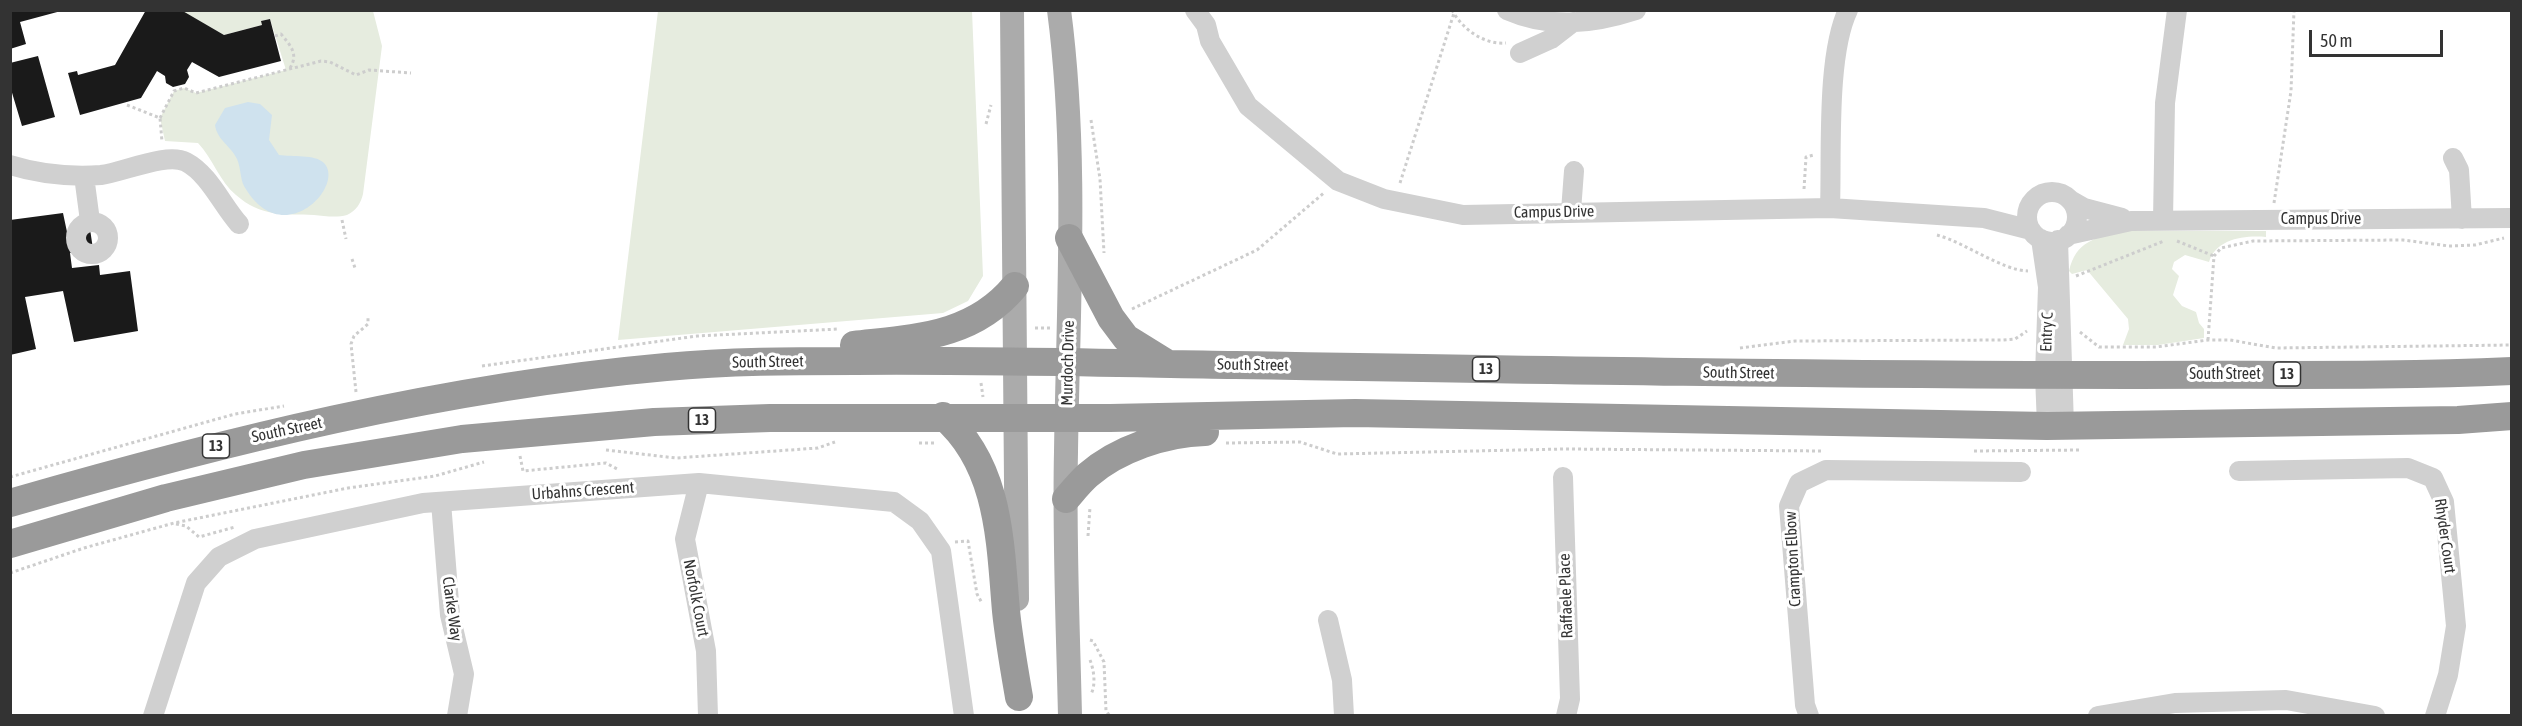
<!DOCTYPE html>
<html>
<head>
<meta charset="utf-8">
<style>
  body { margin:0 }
  #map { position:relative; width:2522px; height:726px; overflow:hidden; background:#fff; font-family:"Asap Condensed",sans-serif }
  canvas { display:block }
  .frame { position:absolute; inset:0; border:12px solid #333; pointer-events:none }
  .scale { position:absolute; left:2309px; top:30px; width:134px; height:27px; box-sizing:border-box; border:3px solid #333; border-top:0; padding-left:8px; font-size:18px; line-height:21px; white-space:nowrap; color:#333; -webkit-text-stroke:4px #fff; paint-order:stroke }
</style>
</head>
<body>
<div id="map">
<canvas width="2522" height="726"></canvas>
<div class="frame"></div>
<div class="scale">50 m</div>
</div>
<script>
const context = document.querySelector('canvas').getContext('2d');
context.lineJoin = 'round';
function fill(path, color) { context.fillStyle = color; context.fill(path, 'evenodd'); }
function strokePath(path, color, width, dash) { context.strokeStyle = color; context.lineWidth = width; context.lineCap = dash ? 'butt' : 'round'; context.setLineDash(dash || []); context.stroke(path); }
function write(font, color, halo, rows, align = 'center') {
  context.font = font + ' "Asap Condensed",sans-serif'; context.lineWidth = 6; context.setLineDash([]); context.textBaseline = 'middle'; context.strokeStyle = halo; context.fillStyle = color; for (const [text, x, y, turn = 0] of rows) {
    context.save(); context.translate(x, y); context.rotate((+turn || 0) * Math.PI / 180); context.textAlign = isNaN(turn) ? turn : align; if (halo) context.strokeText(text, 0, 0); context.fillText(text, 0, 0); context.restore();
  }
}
fill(new Path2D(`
  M181 11H373L382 46 363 194C361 203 356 211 347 215 337 218 324 216 314 215 284 214 261 217 236 195 220 182 213 159 198 143L165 141 160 118 174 91 184 88 196 93 286 70 270 19 261 21 262 25 224 35Z
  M658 11H972L983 276 968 301 943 313 618 340Z
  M2122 231H2266V237C2244 235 2216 239 2209 262L2185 255 2174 262 2172 269 2179 276 2173 295 2182 306 2196 312 2199 323 2204 329V338L2158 345H2123L2129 329 2128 319 2087 270 2072 274 2069 271C2076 241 2095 238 2122 231Z`), '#e6ecdf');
fill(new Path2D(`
  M248 102 260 104 272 115 269 140 279 155C292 157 315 154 324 163 346 186 282 253 244 186 240 178 241 168 237 159 231 146 217 140 215 125L225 108Z`), '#cfe2ee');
fill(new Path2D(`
  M10 10H61V11L20 22 26 44 10 49Z
  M146 10H181L224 35 262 25 261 21 270 19 281 61 219 77 192 62 187 70 189 77 185 84 173 87 166 83 165 76 157 71 141 98 80 115 68 73 77 71 78 75 115 65Z
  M38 56 55 117 22 126 10 86V63Z
  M63 213 67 232 90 229 93 249 70 253 72 268 99 265 100 275 130 271 138 331 74 342 63 291 25 297 36 349 10 355V220Z`), '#1a1a1a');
strokePath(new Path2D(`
  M1452 10C1462 29 1484 45 1506 43
  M275 36 281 34C290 45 299 54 290 68
  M127 105 160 118 162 142
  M160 118 174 91 184 88 196 93 321 61 330 62 356 75 369 70 411 73
  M1091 120 1100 179 1104 253
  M986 124 991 105
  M1400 183 1454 13
  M1804 189 1806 157 1814 155
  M2274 203 2291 91 2294 10
  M342 220 346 239
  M1937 235C1966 243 2001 270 2028 271
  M2177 241 2214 256
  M68 242 79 241
  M352 259 355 268
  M2076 276 2164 241
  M1132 309 1257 250 1325 192
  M1035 328H1050
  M2080 332 2099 347H2156L2208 340H2230L2276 348 2512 345
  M2208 340 2214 256 2221 248 2253 241 2403 240 2449 246 2475 245 2504 238
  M1740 348 1795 341 2003 340 2015 339 2027 331
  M482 366 697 336 839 329
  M981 383 983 397
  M356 392 351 344 354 336 368 324V316
  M919 443H936
  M1226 443 1300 442 1337 454 1565 449 1823 451
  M606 450 676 458 818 448 835 442
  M1974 451 2081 450
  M520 456 523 471 606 463 619 470
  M10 477 235 414 284 406
  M176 524 186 526 199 537 235 527
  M1088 536 1090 507
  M955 542 968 541 977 594 982 603
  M10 573 84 548 174 523 348 488 435 476 484 462
  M1090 640 1093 641 1104 662 1106 711 1110 716
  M1090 660C1094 670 1096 685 1091 694`), '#cdcdcd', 3, [3, 3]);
strokePath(new Path2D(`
  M1195 10 1206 25 1210 41 1248 106 1338 181 1384 199 1463 215 1830 208 1984 218 2031 230
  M1507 10C1550 29 1593 24 1636 10
  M1520 53 1551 39 1573 22
  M2453 158 2459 170 2462 219
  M10 165C39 174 71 177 101 175 124 172 167 152 186 162 209 174 222 205 239 224
  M84 176 90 221
  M2027 217a25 25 0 1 1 50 0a25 25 0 1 1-50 0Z
  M2070 200 2084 208 2122 218
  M1830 208C1832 155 1826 56 1848 10
  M1571 211 1574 171
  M2163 220 2165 103 2177 10
  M76 238a16 16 0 1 1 32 0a16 16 0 1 1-32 0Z
  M2068 235 2131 221 2512 218
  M2041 239 2048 287 2045 375 2047 426
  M2058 240 2064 426
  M2239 471 2408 468 2433 478 2444 502 2456 626 2448 675 2435 716
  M1563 477 1570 699 1566 716
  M699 483 685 539 706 651 708 716
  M441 502 450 615 464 674 457 716
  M1328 620 1342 680 1344 716
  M153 716 196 583 219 557 255 539 423 503 699 483 894 502 920 521 941 551 964 716
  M1809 716 1805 705 1789 506 1799 483 1826 470 2021 472
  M2098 716 2175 703 2286 700 2375 716`), '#d0d0d0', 20);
strokePath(new Path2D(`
  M1012 10 1017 599
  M1059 10C1078 154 1068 307 1066 452 1064 539 1068 628 1070 716`), '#ababab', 24);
strokePath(new Path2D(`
  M1069 238 1111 318 1126 338 1168 364
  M854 345C915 338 973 337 1015 286
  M943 416C1000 465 1000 542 1006 611 1009 640 1014 668 1019 697
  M1066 499C1073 491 1080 482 1088 475 1118 449 1165 433 1205 432
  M10 503C225 441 443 387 666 367 729 361 792 361 855 361 982 360 1108 363 1235 365 1534 370 1833 375 2132 375 2259 374 2385 377 2512 371
  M10 544 166 498 304 465 462 439 654 422 770 418H1110L1355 413 2047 426 2458 420 2512 416`), '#9a9a9a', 28);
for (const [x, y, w] of [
  [1486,369,27],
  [2287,374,27],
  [702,420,27],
  [216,446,27]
]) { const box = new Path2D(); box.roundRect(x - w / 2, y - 12, w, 24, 4.5); context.fillStyle = '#fff'; context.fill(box); strokePath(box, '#333', 1.5); }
write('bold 15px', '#333', null, [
  ["13",1486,369],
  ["13",2287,374],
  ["13",702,420],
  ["13",216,446]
]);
write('16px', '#333', '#fff', [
  ["Campus Drive",1554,212,-1],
  ["Campus Drive",2321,219],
  ["Entry C",2047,332,-88],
  ["South Street",768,362,-1],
  ["Murdoch Drive",1068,363,-89],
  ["South Street",1253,365,1],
  ["South Street",1739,373,1],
  ["South Street",2225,374],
  ["South Street",287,430,-12],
  ["Urbahns Crescent",583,491,-4],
  ["Rhyder Court",2445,536,82],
  ["Crampton Elbow",1793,559,-93],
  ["Raffaele Place",1566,596,-92],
  ["Norfolk Court",696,598,79],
  ["Clarke Way",452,609,82]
]);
</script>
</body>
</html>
